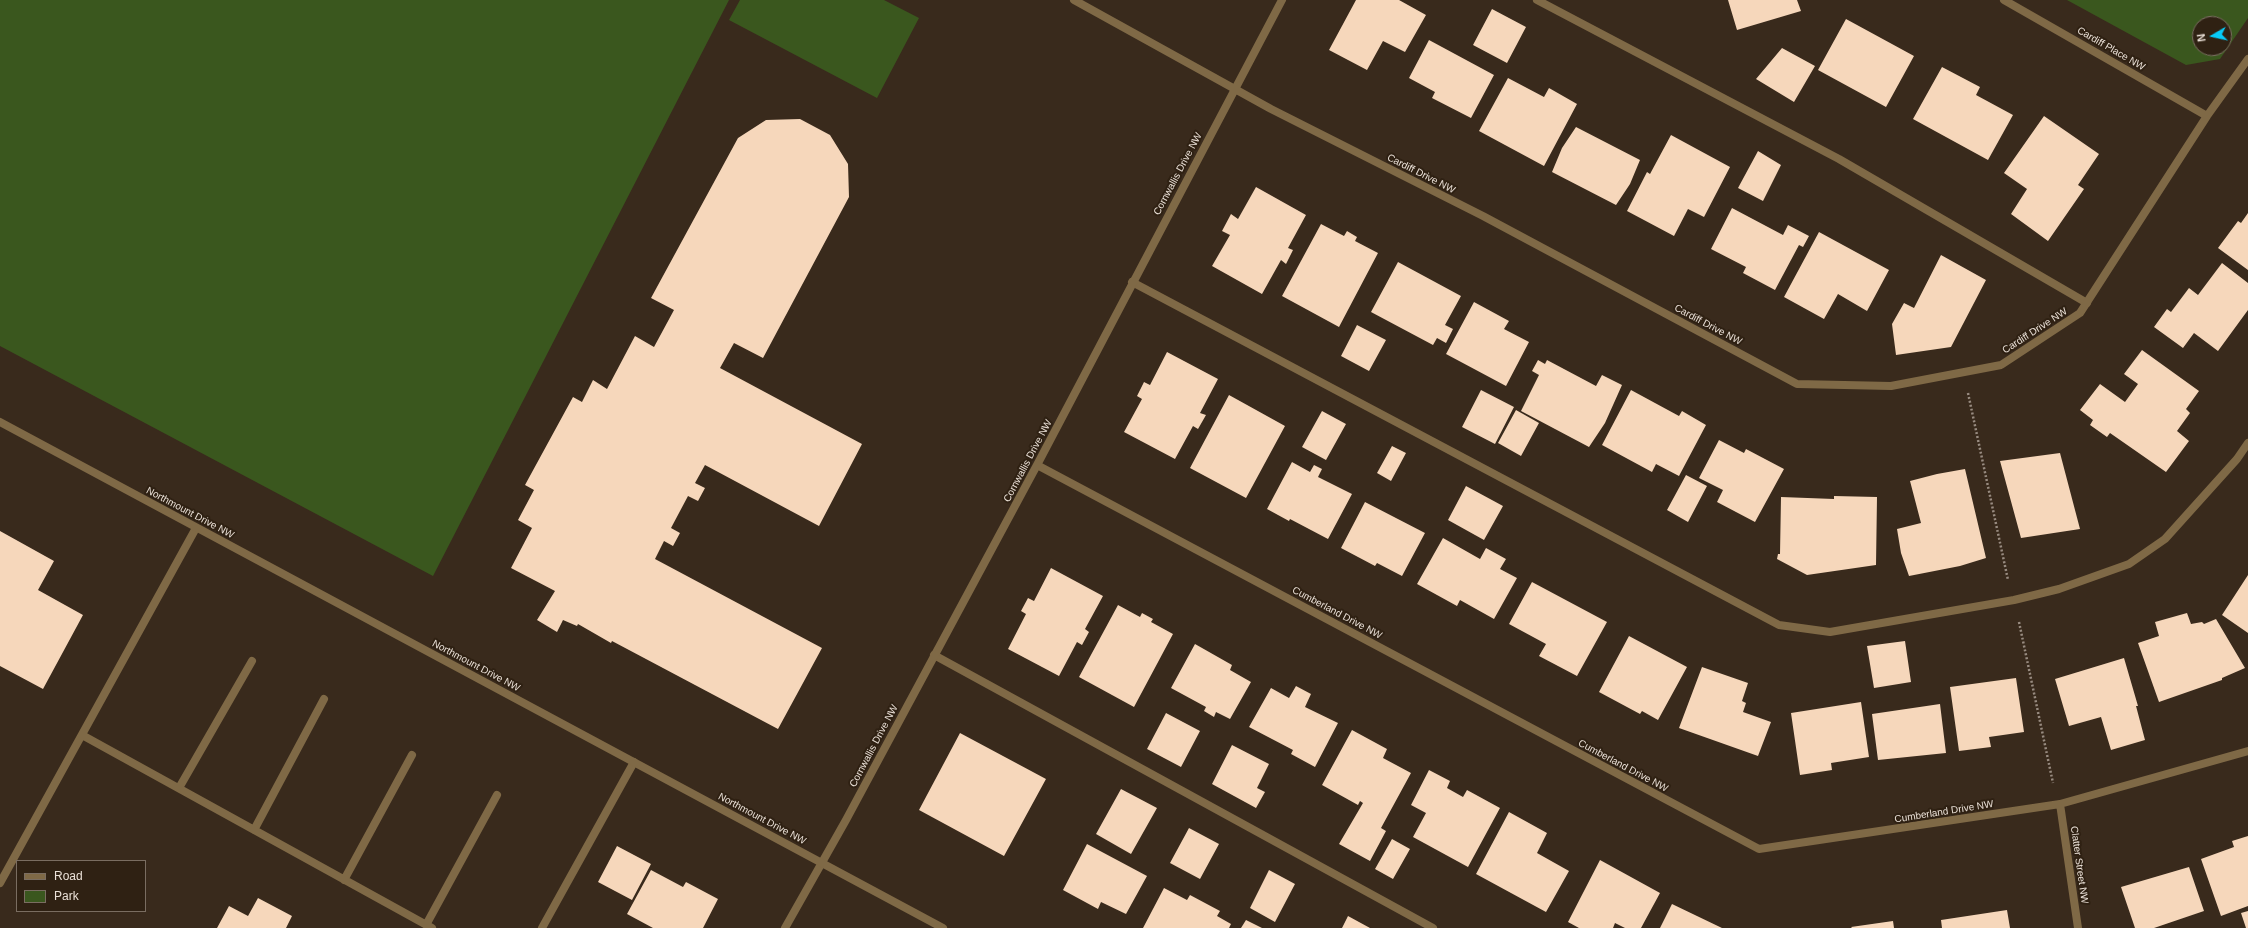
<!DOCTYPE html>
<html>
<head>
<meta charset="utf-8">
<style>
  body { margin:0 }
  #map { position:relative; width:2248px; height:928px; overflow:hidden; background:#392a1c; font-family:Helvetica,sans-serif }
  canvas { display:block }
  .legend { position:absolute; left:16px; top:860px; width:130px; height:52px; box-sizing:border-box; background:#2f2113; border:1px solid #7a6d61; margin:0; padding:5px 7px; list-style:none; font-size:12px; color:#eae0d7 }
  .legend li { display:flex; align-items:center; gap:8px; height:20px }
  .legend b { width:20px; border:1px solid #7a6d61 }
  .north { position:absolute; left:2192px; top:16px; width:40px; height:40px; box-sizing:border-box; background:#2f2113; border:1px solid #7a6d61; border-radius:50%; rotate:261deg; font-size:11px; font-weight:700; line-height:16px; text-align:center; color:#eae0d7 }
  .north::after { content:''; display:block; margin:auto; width:14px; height:18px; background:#07cbf9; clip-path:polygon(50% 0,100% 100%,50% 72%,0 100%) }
</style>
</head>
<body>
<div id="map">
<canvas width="2248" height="928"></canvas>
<ul class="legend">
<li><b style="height:5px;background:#7f6946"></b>Road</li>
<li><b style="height:11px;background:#3a571e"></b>Park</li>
</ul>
<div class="north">N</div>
</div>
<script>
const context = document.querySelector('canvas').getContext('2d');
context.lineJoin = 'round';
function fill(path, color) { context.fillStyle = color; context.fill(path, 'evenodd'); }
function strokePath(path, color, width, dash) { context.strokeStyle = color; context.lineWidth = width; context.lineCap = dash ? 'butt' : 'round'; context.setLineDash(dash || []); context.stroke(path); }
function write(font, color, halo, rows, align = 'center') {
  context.font = font + ' Helvetica,sans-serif'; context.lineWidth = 4; context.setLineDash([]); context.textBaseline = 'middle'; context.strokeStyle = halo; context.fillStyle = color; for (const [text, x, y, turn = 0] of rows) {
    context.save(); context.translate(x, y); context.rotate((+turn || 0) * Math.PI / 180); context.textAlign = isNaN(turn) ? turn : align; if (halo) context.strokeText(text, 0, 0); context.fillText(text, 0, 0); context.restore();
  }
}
fill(new Path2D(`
  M0 0H729L433 576 0 346Z
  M740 0H884L919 18 877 98 729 20Z
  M2067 0H2248V18L2220 59 2186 65ZM2200 24H2224V48H2200Z`), '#3a571e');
fill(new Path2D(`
  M1356 0H1399L1426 15 1405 52 1383 41 1367 70 1329 50Z
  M1728 0H1797L1801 11 1737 30Z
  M1492 9 1526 27 1507 63 1473 45Z
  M1846 19 1914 56 1886 107 1818 70Z
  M1429 40 1494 75 1471 118 1432 98 1435 92 1409 78Z
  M1782 48 1815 66 1794 102 1756 79Z
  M1942 67 1980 87 1976 95 2013 115 1988 160 1913 119Z
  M1508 78 1544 97 1549 88 1577 104 1544 166 1479 131Z
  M2044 116 2099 154 2078 185 2084 189 2048 241 2011 214 2027 189 2004 173Z
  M800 119 830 135 848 164 849 197 763 358 734 343 720 368 862 444 819 526 705 465 695 483 705 488 698 501 688 496 671 528 680 533 673 546 664 541 655 559 822 648 778 729 612 641 611 643 578 624 577 626 563 620 557 632 537 620 555 591 511 568 532 528 518 520 534 490 525 485 573 397 582 402 593 380 607 389 635 336 654 347 674 310 651 298 738 138 766 120Z
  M1576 127 1640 160 1630 184 1616 205 1552 172 1562 148Z
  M1671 135 1730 167 1704 217 1688 209 1674 236 1627 211 1647 172 1650 174Z
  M1758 151 1781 165 1763 201 1738 188Z
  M1256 187 1306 215 1288 248 1293 250 1286 264 1281 260 1262 294 1212 266 1230 235 1222 231 1231 214 1238 219Z
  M1732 208 1783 235 1788 225 1809 236 1803 247 1799 245 1775 290 1743 273 1746 267 1711 249Z
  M2248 213V270L2218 248 2238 221 2241 223Z
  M1321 224 1344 236 1347 231 1357 237 1355 241 1378 253 1339 327 1282 296Z
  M1819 232 1889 270 1867 311 1838 294 1824 319 1784 297Z
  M1941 255 1986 280 1951 347 1896 355 1892 324 1904 303 1914 308Z
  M1398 262 1461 296 1445 325 1453 329 1446 343 1437 338 1433 345 1371 312Z
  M2222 263 2248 283V310L2218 351 2194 333 2183 348 2154 327 2167 309 2171 312 2189 288 2198 295Z
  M1474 302 1509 321 1504 329 1529 342 1506 386 1446 354Z
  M1357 325 1386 340 1369 371 1341 356Z
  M2142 350 2199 391 2186 409 2190 413 2177 431 2189 441 2166 472 2110 433 2107 437 2090 425 2093 420 2080 410 2100 384 2125 402 2138 384 2124 374Z
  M1167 352 1218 379 1200 413 1206 415 1198 429 1193 426 1175 459 1124 432 1142 399 1137 396 1144 382 1150 385Z
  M1538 360 1545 364 1547 360 1596 386 1602 375 1622 385 1605 423 1589 447 1521 411 1539 375 1532 371Z
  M1481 390 1514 407 1495 444 1462 427Z
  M1631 390 1679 416 1682 411 1706 425 1679 476 1656 464 1652 472 1602 445Z
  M1229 395 1285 426 1246 498 1190 468Z
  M1516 410 1539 423 1521 456 1498 443Z
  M1322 411 1346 424 1326 460 1302 447Z
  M1719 440 1744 453 1746 449 1784 469 1755 522 1717 502 1723 490 1699 478Z
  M1392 446 1406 453 1391 481 1377 473Z
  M2060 453 2080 529 2021 538 2000 461Z
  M1292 462 1310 472 1314 465 1322 469 1318 477 1352 494 1328 539 1290 519 1289 521 1267 509Z
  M1965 469 1986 558 1960 566 1909 576 1901 553 1897 529 1921 523 1910 481 1937 474Z
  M1686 475 1707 486 1688 522 1667 510Z
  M1466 486 1503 506 1484 540 1448 520Z
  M1834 496 1877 497 1876 565 1807 575 1777 559 1778 554H1780L1781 497 1834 499Z
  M1365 502 1425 533 1402 576 1377 563 1375 566 1341 548Z
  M0 531 54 561 38 590 83 615 43 689 0 666Z
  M1443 538 1480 559 1486 548 1506 559 1500 569 1517 578 1494 619 1460 600 1457 606 1417 584Z
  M1051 568 1103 596 1085 629 1089 632 1082 645 1077 642 1059 676 1008 649 1026 614 1021 611 1028 598 1034 601Z
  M2248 575V633L2222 615Z
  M1532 582 1607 622 1577 676 1539 656 1546 644 1509 624Z
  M1118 605 1140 617 1142 613 1153 619 1151 622 1173 634 1134 707 1079 677Z
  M2187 613 2191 624 2202 622 2204 624 2216 619 2245 668 2222 678V680L2159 702 2138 643 2159 636 2155 622Z
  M1629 636 1687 667 1658 720 1642 711 1640 714 1599 692Z
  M1905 641 1911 682 1874 688 1867 646Z
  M1195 644 1232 665 1230 670 1251 682 1230 719 1216 712 1214 717 1204 711 1206 707 1171 688Z
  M2124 658 2138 706H2136L2145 740 2111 750 2101 717 2069 726 2055 679Z
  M1702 667 1748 683 1742 701 1746 703 1743 712 1771 722 1758 756 1679 728Z
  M2016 678 2024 732 1989 737 1991 747 1959 751 1950 687Z
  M1296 686 1311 694 1305 707 1338 723 1315 767 1291 754 1293 750 1249 727 1271 688 1289 698Z
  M1861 702 1869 757 1831 763 1832 770 1800 775 1791 713Z
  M1940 704 1946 753 1878 760 1872 714Z
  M1166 713 1200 731 1181 767 1147 749Z
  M1352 730 1387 749 1383 758 1411 773 1381 828 1386 831 1370 861 1339 844 1363 803 1360 801 1358 805 1322 785Z
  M960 733 1046 779 1004 856 919 810Z
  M1232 745 1269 764 1257 788 1265 792 1256 808 1212 784Z
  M1429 770 1450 781 1447 788 1463 797 1467 790 1500 808 1468 867 1413 837 1426 813 1411 805Z
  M1121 789 1157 808 1131 854 1096 834Z
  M1509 812 1547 833 1537 853 1569 871 1546 912 1476 874Z
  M1189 828 1219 844 1200 879 1170 863Z
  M2248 836V906L2221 916 2201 859 2234 847 2232 841Z
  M1392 839 1410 849 1393 879 1375 869Z
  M1087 844 1147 876 1126 914 1101 902 1098 909 1063 890Z
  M617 846 651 864 632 900 598 882Z
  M1600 860 1660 893 1641 928H1625L1615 923 1613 928H1579L1568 922Z
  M2189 867 2204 911 2154 928H2135L2121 887Z
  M651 870 683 887 686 882 718 899 703 928H653L627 914Z
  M1269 870 1295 884 1275 922 1250 908Z
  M1164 888 1187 900 1190 895 1220 911 1217 916 1231 924 1229 928H1143Z
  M258 898 292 916 286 928H217L229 906 248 916Z
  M1672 904 1722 928H1660Z
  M2007 910 2010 928H1942L1941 920Z
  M2248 911V928H2246L2241 913Z
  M1348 916 1370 928H1342Z
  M1246 920 1262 928H1241Z
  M1893 921 1894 928H1852L1851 927Z`), '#f6d7bb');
strokePath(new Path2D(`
  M1968 393 2008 580
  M2019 622 2053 783`), '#988b80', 2.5, [2, 2]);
strokePath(new Path2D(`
  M1537 0 1839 159 2087 303
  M1132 282 1779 625 1830 632 2014 600 2059 589 2129 564 2165 539 2237 459 2248 443
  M934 655 1433 928
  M82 735 432 928
  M179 788 252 661
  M254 830 324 699
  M344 880 412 755
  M0 883 196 528
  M426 925 497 795
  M542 928 634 762`), '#7f6946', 8);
strokePath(new Path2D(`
  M1074 0 1271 109 1483 216 1797 384 1891 386 2001 365 2080 313 2207 116 2248 59
  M2004 0 2207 116
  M1037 465 1759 849 2060 804 2248 751
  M2060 804 2078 928
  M785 928 846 820 1037 465 1282 0`), '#7f6946', 8);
strokePath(new Path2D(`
  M0 422 943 928`), '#7f6946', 8);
write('10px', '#eae0d7', '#2f2113', [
  ["Cardiff Place NW",2111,49,30],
  ["Cornwallis Drive NW",1178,174,-62],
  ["Cardiff Drive NW",1421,174,27],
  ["Cardiff Drive NW",1708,325,28],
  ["Cardiff Drive NW",2035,331,-33],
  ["Cornwallis Drive NW",1028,461,-62],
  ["Northmount Drive NW",190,513,28],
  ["Cumberland Drive NW",1337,613,28],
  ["Northmount Drive NW",476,666,28],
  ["Cornwallis Drive NW",874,746,-62],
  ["Cumberland Drive NW",1623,766,28],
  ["Cumberland Drive NW",1944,812,-9],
  ["Northmount Drive NW",762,819,28],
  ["Clatter Street NW",2079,865,82]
]);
</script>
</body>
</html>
